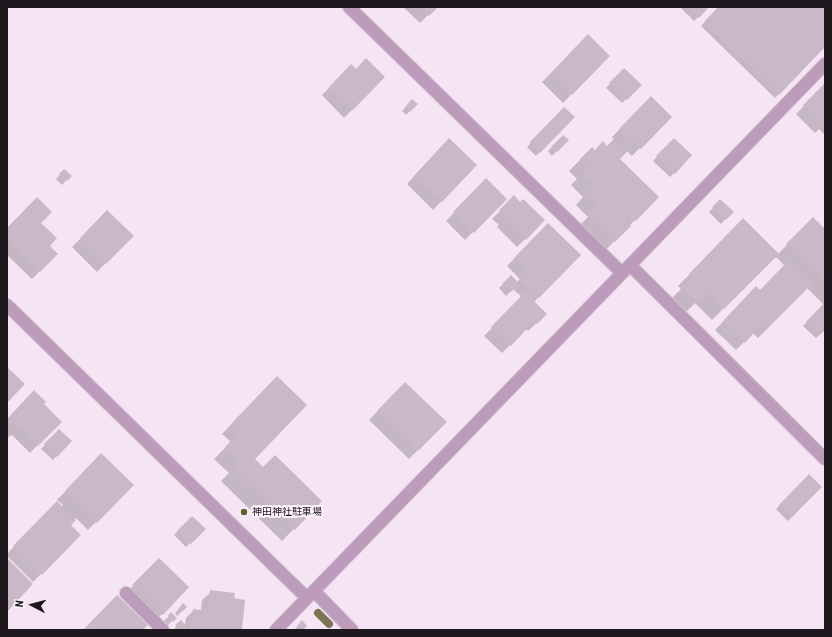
<!DOCTYPE html>
<html>
<head>
<meta charset="utf-8">
<style>
  body { margin:0 }
  #map { position:relative; width:832px; height:637px; overflow:hidden; background:#f5e4f3; font-family:"Roboto Condensed",sans-serif }
  canvas { display:block }
  .frame { position:absolute; inset:0; border:8px solid #1e181e; pointer-events:none }
  .north { position:absolute; left:12px; top:585px; width:40px; height:40px; -webkit-text-stroke:3px #fef4fd; paint-order:stroke; rotate:276deg; font-size:11px; font-weight:700; line-height:16px; text-align:center; color:#1e181e }
  .north::after { content:''; display:block; margin:auto; width:14px; height:18px; background:#1e181e; clip-path:polygon(50% 0,100% 100%,50% 72%,0 100%) }
</style>
</head>
<body>
<div id="map">
<canvas width="832" height="637"></canvas>
<div class="frame"></div>
<div class="north">N</div>
</div>
<script>
const context = document.querySelector('canvas').getContext('2d');
context.lineJoin = 'round';
function fill(path, color) { context.fillStyle = color; context.fill(path, 'evenodd'); }
function strokePath(path, color, width, dash) { context.strokeStyle = color; context.lineWidth = width; context.lineCap = dash ? 'butt' : 'round'; context.setLineDash(dash || []); context.stroke(path); }
function write(font, color, halo, rows, align = 'center') {
  context.font = font + ' "Roboto Condensed","Noto Sans JP",sans-serif'; context.lineWidth = 4; context.setLineDash([]); context.textBaseline = 'middle'; context.strokeStyle = halo; context.fillStyle = color; for (const [text, x, y, turn = 0] of rows) {
    context.save(); context.translate(x, y); context.rotate((+turn || 0) * Math.PI / 180); context.textAlign = isNaN(turn) ? turn : align; if (halo) context.strokeText(text, 0, 0); context.fillText(text, 0, 0); context.restore();
  }
}
fill(new Path2D(`
  M403 7H436L420 23Z
  M680 7H708L694 21Z
  M719 7H825V46L775 98 701 26Z
  M588 36 609 56 563 103 542 82Z
  M351 66 356 70 384 77 344 118 322 95Z
  M624 69 640 85 622 103 606 88Z
  M825 85V135L819 129 815 133 796 114Z
  M651 98 670 117 632 156 627 151 619 159 657 197 603 253 577 228 588 217 576 205 583 197 571 185 577 179 569 171 592 148 594 151 607 147 614 140 612 137Z
  M412 100 416 104 406 115 402 111Z
  M564 108 574 117 536 156 527 147Z
  M563 136 567 140 552 156 548 151Z
  M674 139 691 155 670 177 653 161Z
  M440 148 476 165 433 210 407 184Z
  M64 170 70 176 62 185 56 179Z
  M486 180 505 199 465 240 446 221Z
  M514 197 525 239 517 247 497 227 499 225 492 219Z
  M720 201 732 212 721 224 709 212Z
  M107 212 132 236 97 272 72 247Z
  M813 219 825 231V329L816 338 803 326 824 305 807 288 758 338 753 333 736 350 715 330 756 288 760 292 785 266 775 256 712 320 695 303 685 313 671 299 681 289 678 286 743 220 778 254Z
  M39 223 48 246 57 254 32 279 7 255V229Z
  M548 224 579 255 534 302 546 314 528 331 526 329 502 353 484 336 522 297 513 289 506 296 499 288 511 277 517 282 520 279 507 266Z
  M405 383 445 422 409 459 369 420Z
  M265 389 253 459 262 468 321 501 282 541 221 481 229 473 214 459 231 442 222 434Z
  M34 392 43 404 60 422 30 453 12 435 9 437 7 435V420Z
  M59 430 70 441 53 460 41 449Z
  M101 455 132 485 88 530 76 518 70 525 80 535 33 582 7 556V554L57 502 62 507 63 505 57 500Z
  M809 475 820 487 788 521 776 509Z
  M192 517 205 529 186 547 174 535Z
  M159 559 188 588 154 622 125 594Z
  M211 592 233 599 241 630H184L185 627 182 630H173L181 621 185 625 186 618 194 610 201 611 202 600Z
  M183 605 186 607 177 616 175 613Z
  M171 614 175 618 168 625 164 621Z
  M298 626H306L302 630H294Z`), '#0003');
strokePath(new Path2D(`
  M318 613 329 624`), '#7a7452', 8);
fill(new Path2D(`
  M420 7H438L429 16Z
  M688 7H709L699 18Z
  M718 7H825V47L779 95 704 22Z
  M588 34 610 56 572 95 550 74Z
  M366 58 385 77 353 110 329 87 351 64 356 69Z
  M624 68 642 85 627 100 609 83Z
  M825 83V124L824 125 803 105Z
  M651 96 672 117 641 149 619 129Z
  M412 99 418 104 410 112 405 107Z
  M564 107 575 117 540 153 530 142Z
  M563 135 569 140 557 152 551 147Z
  M449 138 477 165 442 202 414 176Z
  M674 138 692 155 675 174 656 156Z
  M614 139 628 151 620 159 659 197 636 221 629 215 625 220 631 226 615 242 588 216 598 204 587 193 594 185 581 173 588 166 580 159 592 147 595 150 603 141 607 146Z
  M64 169 72 176 67 181 59 174Z
  M486 178 507 199 474 233 453 212Z
  M514 195 520 202 523 199 545 220 526 240 504 219 506 216 499 210Z
  M37 197 52 212 41 223 57 238 50 246 58 254 40 272 7 239 10 236 7 233V228Z
  M720 199 734 212 726 220 712 207Z
  M107 210 134 236 106 264 80 238Z
  M813 217 825 229V282L786 244Z
  M743 218 779 254 724 309 707 292 697 302 682 287 692 277 689 274Z
  M548 223 581 255 539 298 519 279 527 270 514 258Z
  M789 260 813 283 766 330 761 325 745 343 723 321 756 286 760 290Z
  M511 275 520 284 511 292 502 284Z
  M525 292 547 314 537 324 534 321 511 346 491 327Z
  M825 302V330L820 335 806 322Z
  M7 367 25 384 7 403Z
  M277 376 307 405 255 459 263 467 275 455 322 501 295 530 232 469 240 461 225 447 241 430 233 422Z
  M405 382 447 422 418 451 377 411Z
  M34 390 46 402 44 404 62 422 38 446 20 427 18 429 7 419Z
  M59 429 72 441 57 457 44 444Z
  M101 453 134 485 97 523 65 491Z
  M809 474 822 487 792 517 779 505Z
  M57 501 76 520 71 525 81 535 42 575 13 546Z
  M192 516 206 529 191 544 177 531Z
  M7 558 33 584 7 612Z
  M159 558 189 587 163 615 132 585Z
  M210 590 235 593 234 598 245 600 242 630H191L193 609 208 611Z
  M117 595 148 625 143 630H83Z
  M183 603 187 607 182 612 178 609Z
  M171 612 177 618 173 622 168 616Z
  M181 620 187 626 183 630 175 625Z
  M302 620 307 626 303 630 297 626Z`), '#c9b9c8');
const street = new Path2D(`
  M349 7 622 273
  M630 265 825 459
  M7 305 307 598
  M314 591 352 630
  M126 593 163 630
  M276 630 825 64`);
strokePath(street, '#cebfcd', 14);
strokePath(street, '#bd9bba', 12);
for (const [x, y, r, color] of [
  [244,512,4,"#635d2a"]
]) { const dot = new Path2D(); dot.arc(x, y, r, 0, 2 * Math.PI); context.fillStyle = color; context.fill(dot); strokePath(dot, '#fef4fd', 1.5); }
write('10px', '#1e181e', '#fef4fd', [
  ["神田神社駐車場",252,512]
], 'left');
</script>
</body>
</html>
